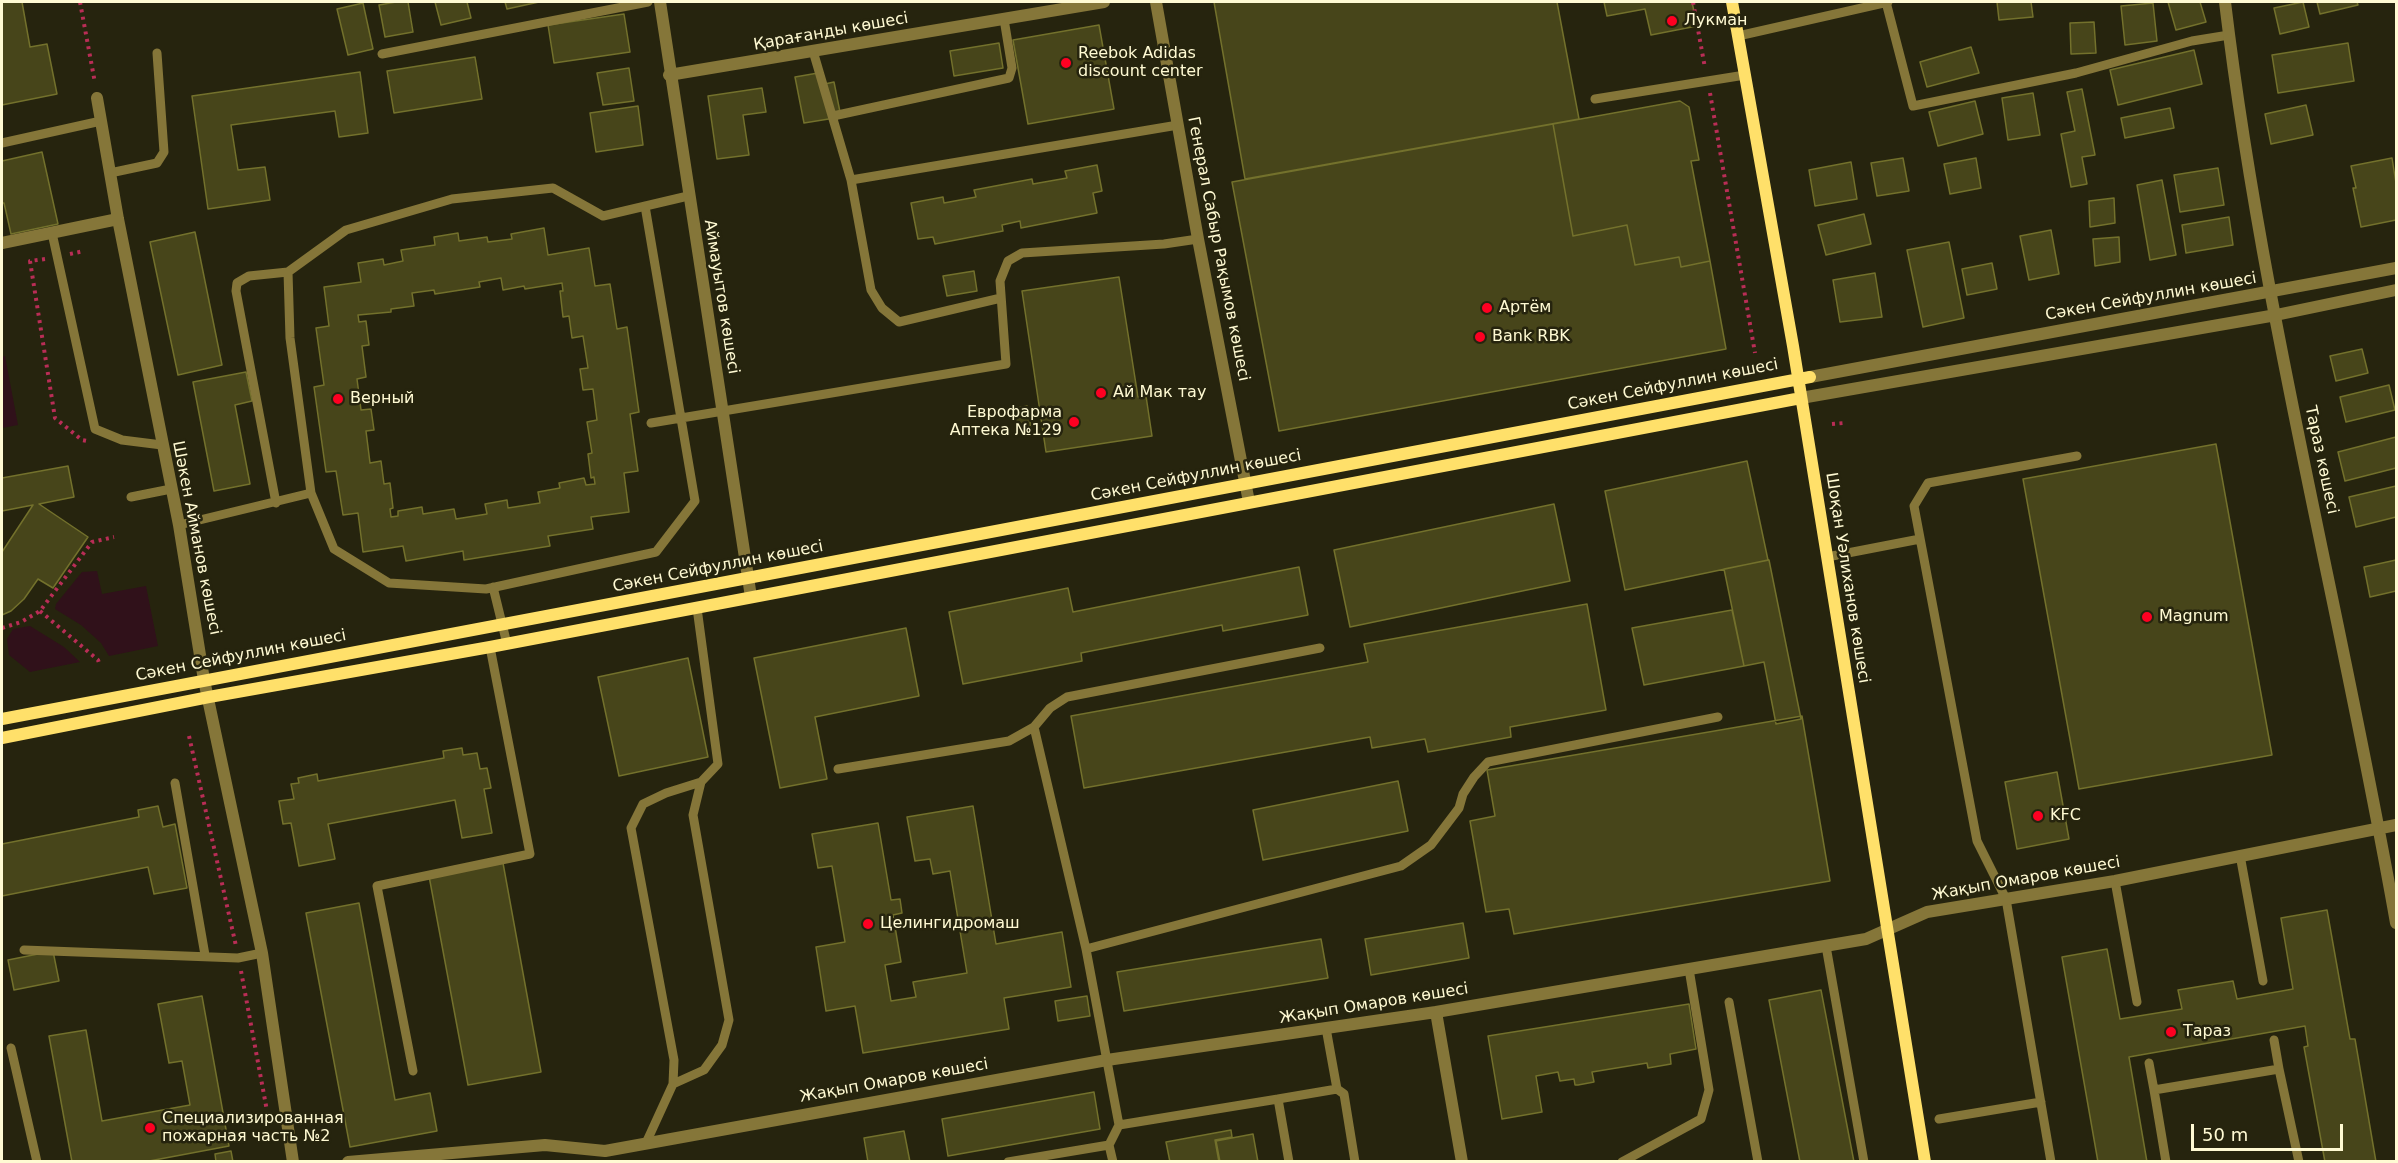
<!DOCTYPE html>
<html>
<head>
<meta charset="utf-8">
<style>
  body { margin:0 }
  #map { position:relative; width:2398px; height:1163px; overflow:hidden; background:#26240e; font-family:"DejaVu Sans",sans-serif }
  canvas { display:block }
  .frame { position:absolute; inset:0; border:3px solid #fffad3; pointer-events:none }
  .scale { position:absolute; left:2191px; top:1124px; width:152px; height:27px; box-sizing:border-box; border:3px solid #fffad3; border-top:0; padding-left:8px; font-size:18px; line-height:21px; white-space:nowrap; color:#fffad3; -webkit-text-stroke:4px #26240e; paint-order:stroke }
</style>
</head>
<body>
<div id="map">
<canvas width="2398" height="1163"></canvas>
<div class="frame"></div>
<div class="scale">50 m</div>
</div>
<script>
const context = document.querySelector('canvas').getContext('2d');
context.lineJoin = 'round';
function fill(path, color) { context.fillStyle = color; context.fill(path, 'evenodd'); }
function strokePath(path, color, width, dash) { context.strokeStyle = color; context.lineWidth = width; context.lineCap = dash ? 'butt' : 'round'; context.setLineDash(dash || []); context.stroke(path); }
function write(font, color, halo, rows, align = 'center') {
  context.font = font + ' "DejaVu Sans",sans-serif'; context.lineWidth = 5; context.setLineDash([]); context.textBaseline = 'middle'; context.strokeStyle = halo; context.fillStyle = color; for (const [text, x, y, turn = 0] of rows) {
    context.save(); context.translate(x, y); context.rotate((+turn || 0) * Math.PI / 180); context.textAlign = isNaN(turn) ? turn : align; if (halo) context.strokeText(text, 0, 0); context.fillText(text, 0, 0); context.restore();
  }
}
fill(new Path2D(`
  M5 356 18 425 2 428V357Z
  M97 571 102 594 146 586 158 646 109 656 101 643 81 625 55 609 56 604 82 572Z
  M30 626 64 647 80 662 30 672 9 655 7 639 13 629Z`), '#30111a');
const building = new Path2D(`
  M2 2H22L30 47 47 44 57 94 2 105Z
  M396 2H408L413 32 385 37 379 5Z
  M435 2H467L471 18 441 25Z
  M505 2H539L507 9Z
  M1214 2H1557L1579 119 1245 179Z
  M1604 2H1692L1697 26 1651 35 1645 9 1607 16Z
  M1997 2H2031L2033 17 1999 20Z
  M2168 2H2200L2206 22 2176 30Z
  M2303 2 2309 27 2280 34 2274 8Z
  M2317 2H2357L2358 5 2320 14Z
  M363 3 373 49 348 55 337 9Z
  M2153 3 2157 41 2125 45 2121 6Z
  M624 14 630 52 554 63 548 25Z
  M2094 22 2096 53 2071 54 2070 23Z
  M1099 25 1114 109 1028 124 1013 40Z
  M999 43 1003 68 954 76 950 51Z
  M2348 43 2354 81 2278 93 2272 55Z
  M1971 47 1979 73 1927 87 1920 62Z
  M2194 50 2202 84 2118 105 2110 70Z
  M475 57 482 99 394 113 387 71Z
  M629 68 634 101 603 105 597 73Z
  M360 72 368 133 339 137 335 111 231 125 238 170 265 167 270 200 208 209 192 96Z
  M818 73 820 85 834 82 841 117 804 123 795 77Z
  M762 88 766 112 743 115 749 155 717 159 708 96Z
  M2082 89 2095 155 2082 157 2087 184 2071 187 2061 134 2075 131 2067 92Z
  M2033 93 2040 135 2008 140 2002 98Z
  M1680 101 1689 107 1699 160 1691 161 1710 261 1681 267 1679 257 1635 265 1627 225 1573 236 1553 124Z
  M1975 101 1983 134 1938 146 1929 112Z
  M2306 105 2313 135 2271 144 2265 114Z
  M638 106 643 145 596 152 590 113Z
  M2170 108 2174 128 2125 138 2121 118Z
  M1553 124 1573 236 1627 225 1635 265 1679 257 1681 267 1710 261 1726 349 1279 431 1232 182Z
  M42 152 58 224 11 234 4 203H2V161Z
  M1903 158 1909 191 1877 196 1871 163Z
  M1976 158 1981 188 1950 194 1944 164Z
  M2392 158 2396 183V220L2361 227 2353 188H2356L2351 166Z
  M1851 162 1857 199 1815 206 1809 170Z
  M1097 165 1102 191 1093 193 1097 213 1021 228 1020 221 1002 225 1003 231 935 244 933 237 918 239 911 203 943 197 944 203 976 197 974 190 1032 179 1033 184 1067 178 1065 171Z
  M2218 168 2224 205 2180 212 2174 175Z
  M2162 180 2176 255 2150 260 2137 185Z
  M2114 198 2115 223 2090 227 2089 201Z
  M1864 214 1871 244 1826 255 1818 225Z
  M2229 217 2233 245 2186 253 2182 225Z
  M544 228 548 255 589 248 595 286 610 284 617 329 627 327 639 412 630 414 638 471 624 473 629 512 591 517 593 529 548 536 550 546 464 560 463 551 406 561 403 546 363 552 358 513 343 515 336 471 326 472 314 387 324 385 316 328 329 326 324 287 361 282 358 263 383 259 384 265 403 261 401 250 435 245 434 237 458 233 459 241 487 237 488 242 512 239 511 234ZM501 278 503 290 524 286 525 289 562 283 563 291H560L563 317 569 316 572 338 583 336 588 368 580 369 583 390 593 389 597 420 587 422 592 453 588 454 591 478 594 477 595 484 586 485 584 478 559 483 560 488 538 492 540 503 508 508 507 500 485 504 487 514 456 519 454 509 423 514 422 507 398 511V516L391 517 390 509 393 508 390 483 384 484 381 461 370 463 366 431 374 430 371 409 361 410 357 379 366 377 362 346 369 345 366 321 359 322 358 315 391 312V309L414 306 412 293 434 290 435 294 480 287 479 282Z
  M2051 230 2059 274 2029 280 2020 236Z
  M195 232 222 365 178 375 150 242Z
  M2119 237 2120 262 2095 266 2093 239Z
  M1949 242 1964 318 1923 327 1907 250Z
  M1992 263 1997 289 1967 295 1962 269Z
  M974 271 977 291 947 296 943 276Z
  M1875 273 1882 317 1840 322 1833 280Z
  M1119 277 1138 397 1146 396 1152 436 1046 452 1022 291Z
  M2362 349 2368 373 2336 381 2330 356Z
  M246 372 252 401 235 405 250 484 214 491 193 382Z
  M2389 385 2395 410 2346 422 2340 397Z
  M1027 406 1031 426 1016 427 1013 409Z
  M2396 437V468L2345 481 2338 452Z
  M2216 444 2272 755 2079 789 2023 479Z
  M1747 461 1768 560 1625 590 1605 491Z
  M68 466 74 497 39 504 88 537 53 588 38 579 24 599 11 611 2 615V552L33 505 2 511V478Z
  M2396 486V517L2356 527 2349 497Z
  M1554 504 1570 581 1350 627 1334 550Z
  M1769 560 1801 719 1776 724 1764 662 1744 666 1724 569Z
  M2396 560V591L2370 597 2364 567Z
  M1299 567 1308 615 1223 631 1222 625 1081 653 1082 661 963 684 949 612 1068 588 1073 612Z
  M1587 604 1606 710 1510 727 1511 737 1428 752 1425 739 1372 748 1370 737 1084 788 1071 716 1368 662 1364 644Z
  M1732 610 1744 666 1644 685 1632 628Z
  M906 628 919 696 815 717 827 779 780 788 754 658Z
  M688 658 708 757 619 776 598 677Z
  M1802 716 1830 881 1514 934 1509 909 1486 912 1470 821 1495 816 1487 770Z
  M462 748 463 755 477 753 480 769 487 768 491 788 484 789 492 833 462 838 455 800 328 824 335 859 299 866 291 823 283 824 279 801 294 799 291 784 299 783 298 778 317 774 318 781 444 758 443 751Z
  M2057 772 2069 839 2017 849 2005 782Z
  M1398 781 1408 831 1263 860 1253 810Z
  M158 806 163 827 175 824 187 888 154 894 148 867 2 896V844L139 817 138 810Z
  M973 806 996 944 1062 932 1071 987 1004 998 1009 1029 863 1053 855 1006 826 1011 816 947 845 942 832 866 818 868 812 834 878 823 891 900 900 899 902 913 893 915 901 962 885 965 891 1001 916 997 913 982 967 973 950 871 933 874 930 859 915 861 907 817Z
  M503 863 541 1072 468 1085 429 876Z
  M359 903 395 1100 430 1093 437 1131 350 1147 306 913Z
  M2327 910 2350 1039H2355L2376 1162H2325L2304 1047 2308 1046 2305 1026 2129 1057 2147 1162H2098L2062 957 2107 949 2120 1019 2182 1009 2178 990 2233 981 2237 999 2293 989 2281 918Z
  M1463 923 1469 958 1371 975 1365 939Z
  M1321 939 1328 978 1124 1011 1117 972Z
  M53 951 59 981 14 990 8 960Z
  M1821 990 1854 1162H1800L1769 1000Z
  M202 996 229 1146 144 1162H72L49 1036 86 1030 102 1121 190 1105 182 1061 169 1063 158 1004Z
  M1087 996 1090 1016 1058 1021 1055 1001Z
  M1689 1004 1696 1049 1670 1054 1671 1064 1648 1068 1647 1063 1592 1072 1594 1082 1578 1085H1575L1574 1079 1560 1081 1558 1072 1536 1076 1542 1112 1502 1119 1488 1036Z
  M1094 1092 1100 1129 948 1156 942 1119Z
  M1231 1130 1232 1137 1215 1140 1219 1162H1170L1166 1142Z
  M904 1131 910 1162H868L864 1138Z
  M1253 1134 1258 1162H1220L1216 1141Z
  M231 1151 233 1162H216L215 1154Z`);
fill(building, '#47451a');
strokePath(building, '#73712c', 1.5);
strokePath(new Path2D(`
  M80 2 95 83
  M1693 2 1705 68
  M1710 93 1755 353
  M70 254 84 251
  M45 259 30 261 55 418 82 440 87 441
  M1832 424 1844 423
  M40 611 98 660 100 666
  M2 628 21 622 40 611 92 542 114 537
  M189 736 236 946
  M241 971 267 1111`), '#b92d56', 4, [3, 4.5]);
strokePath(new Path2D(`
  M1886 2 1913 106 2076 73 2192 41 2229 35
  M1738 36 1888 2
  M813 51 851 180
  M382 54 648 2
  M1595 99 1745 75
  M833 116 1009 78 1012 68 1004 19
  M2 143 101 121
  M110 173 157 163 164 152 157 53
  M52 233 95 429 122 440 162 445
  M1001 298 899 322 882 308 871 290 851 180 1178 125
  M651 423 1006 364 1000 281 1008 261 1022 253 1164 244 1198 239
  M311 493 334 549 389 583 486 589 656 552 695 501 645 206
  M131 497 171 489
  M276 503 236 291 237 283 249 276 288 272
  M179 525 311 493 290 338 288 272 346 230 452 199 553 188 603 216 688 196
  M1827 557 1920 539
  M493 587 507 644
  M1034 727 1086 949 1119 1125 1109 1145 1113 1162
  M838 769 1009 741 1034 727 1050 708 1067 697 1320 648
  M175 783 205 955
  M2240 855 2263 981
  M2115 881 2137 1002
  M1826 946 1864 1162
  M1086 949 1401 866 1431 845 1459 808 1463 794 1474 777 1488 762 1718 717
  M24 950 238 958 262 953
  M1729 1002 1758 1162
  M1326 1028 1337 1089
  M11 1048 37 1162
  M2149 1063 2154 1090 2279 1069 2274 1040
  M2279 1069 2299 1162
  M413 1071 377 886 530 854 490 647
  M673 1084 704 1070 722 1045 729 1020 693 815 701 782 718 764 697 608
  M2154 1090 2166 1162
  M1278 1099 1337 1089 1344 1094 1355 1162
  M1939 1119 2041 1102
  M1119 1125 1278 1099 1289 1162
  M646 1143 673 1084 674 1060 631 828 643 804 666 793 701 782
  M1008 1162 1109 1145
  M1622 1162 1701 1119 1709 1090 1689 969
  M2051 1162 2006 899 1977 841 1914 506 1928 483 2077 456`), '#857639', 9);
strokePath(new Path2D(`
  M660 2 751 597
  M2225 2C2262 312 2342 615 2396 923
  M669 75 1104 2
  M97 98 118 219 179 525 204 680 262 953 293 1162
  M2 243 118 219
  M1436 1012 1462 1162
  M348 1162 545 1145 605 1151 1107 1060 1436 1012 1866 939 1927 912 2115 881 2396 825`), '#857639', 12);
strokePath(new Path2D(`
  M1156 2 1198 239 1249 502
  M1810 377 2396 268
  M1801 398 2276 315 2396 290`), '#857639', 12);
strokePath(new Path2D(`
  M1732 2 1793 346 1925 1162
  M2 719 1810 377
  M2 738 209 697 490 647 1801 398`), '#ffe06a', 12);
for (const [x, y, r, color] of [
  [1672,21,6,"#fe0022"],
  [1066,63,6,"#fe0022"],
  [1487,308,6,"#fe0022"],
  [1480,337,6,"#fe0022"],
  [1101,393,6,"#fe0022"],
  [338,399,6,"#fe0022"],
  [1074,422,6,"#fe0022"],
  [2147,617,6,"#fe0022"],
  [2038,816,6,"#fe0022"],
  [868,924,6,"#fe0022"],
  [2171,1032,6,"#fe0022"],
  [150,1128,6,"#fe0022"]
]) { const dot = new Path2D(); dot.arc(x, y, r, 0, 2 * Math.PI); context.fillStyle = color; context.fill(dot); strokePath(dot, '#26240e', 2); }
write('16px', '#fffad3', '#26240e', [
  ["Лукман",1684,21],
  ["Reebok Adidas",1078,54],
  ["discount center",1078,72],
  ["Артём",1499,308],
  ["Bank RBK",1492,337],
  ["Ай Мак тау",1113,393],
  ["Верный",350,399],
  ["Еврофарма",1062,413,"right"],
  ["Аптека №129",1062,431,"right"],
  ["Magnum",2159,617],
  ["KFC",2050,816],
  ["Целингидромаш",880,924],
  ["Тараз",2183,1032],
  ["Специализированная",162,1119],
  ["пожарная часть №2",162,1137]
], 'left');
write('16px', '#fffad3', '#26240e', [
  ["Қарағанды көшесі",831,32,-10],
  ["Генерал Сабыр Рақымов көшесі",1218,249,79],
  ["Аймауытов көшесі",721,297,81],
  ["Сәкен Сейфуллин көшесі",2151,297,-10],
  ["Сәкен Сейфуллин көшесі",1673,385,-11],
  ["Тараз көшесі",2321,460,78],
  ["Сәкен Сейфуллин көшесі",1196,476,-11],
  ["Шәкен Айманов көшесі",196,538,79],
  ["Сәкен Сейфуллин көшесі",718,567,-11],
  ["Шоқан Уәлиханов көшесі",1847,578,81],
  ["Сәкен Сейфуллин көшесі",241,656,-11],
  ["Жақып Омаров көшесі",2026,879,-10],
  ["Жақып Омаров көшесі",1374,1004,-9],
  ["Жақып Омаров көшесі",894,1081,-10]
]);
</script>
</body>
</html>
